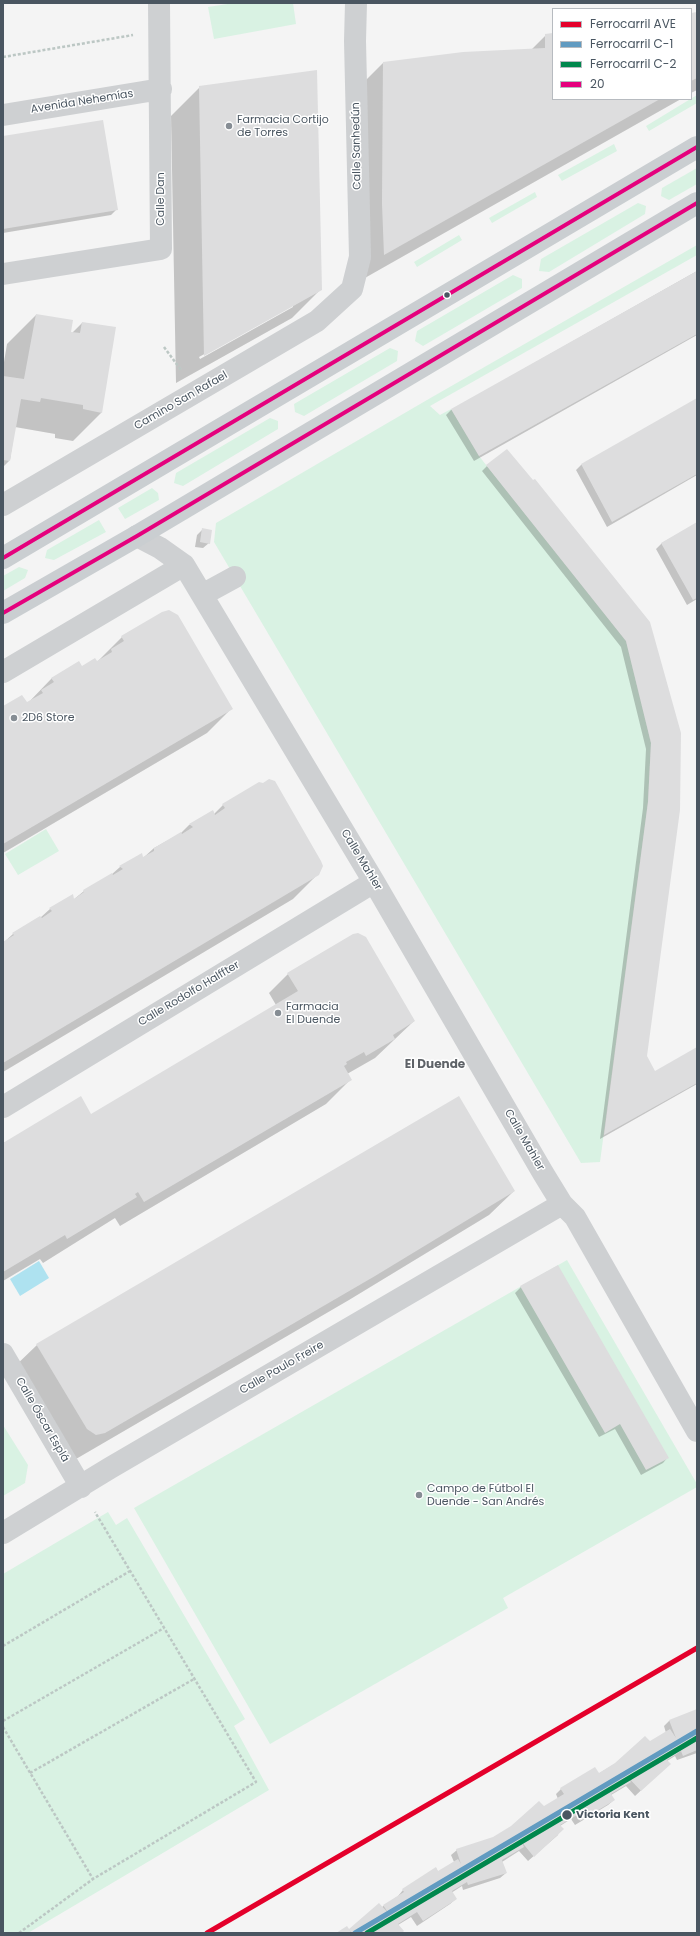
<!DOCTYPE html>
<html>
<head>
<meta charset="utf-8">
<style>
  body { margin:0 }
  #map { position:relative; width:700px; height:1936px; overflow:hidden; background:#f4f4f4; font-family:Poppins,sans-serif }
  canvas { display:block }
  .frame { position:absolute; inset:0; border:4px solid #4a5661; pointer-events:none }
  .legend { position:absolute; left:552px; top:8px; width:140px; height:92px; box-sizing:border-box; background:#fff; border:1px solid #b7bbc0; margin:0; padding:5px 7px; list-style:none; font-size:12px; color:#4a5661 }
  .legend li { display:flex; align-items:center; gap:8px; height:20px }
  .legend b { width:20px; border:1px solid #b7bbc0 }
</style>
</head>
<body>
<div id="map">
<canvas width="700" height="1936"></canvas>
<div class="frame"></div>
<ul class="legend">
<li><b style="height:5px;background:#e4002b"></b>Ferrocarril AVE</li>
<li><b style="height:5px;background:#619bc1"></b>Ferrocarril C-1</li>
<li><b style="height:5px;background:#00874d"></b>Ferrocarril C-2</li>
<li><b style="height:5px;background:#e5007d"></b>20</li>
</ul>
</div>
<script>
const context = document.querySelector('canvas').getContext('2d');
context.lineJoin = 'round';
function fill(path, color) { context.fillStyle = color; context.fill(path, 'evenodd'); }
function strokePath(path, color, width, dash) { context.strokeStyle = color; context.lineWidth = width; context.lineCap = dash ? 'butt' : 'round'; context.setLineDash(dash || []); context.stroke(path); }
function write(font, color, halo, rows, align = 'center') {
  context.font = font + ' Poppins,sans-serif'; context.lineWidth = 3; context.setLineDash([]); context.textBaseline = 'middle'; context.strokeStyle = halo; context.fillStyle = color; for (const [text, x, y, turn = 0] of rows) {
    context.save(); context.translate(x, y); context.rotate((+turn || 0) * Math.PI / 180); context.textAlign = isNaN(turn) ? turn : align; if (halo) context.strokeText(text, 0, 0); context.fillText(text, 0, 0); context.restore();
  }
}
fill(new Path2D(`
  M234 3H293L296 24 214 39 208 7Z
  M697 95V103L649 131 646 126Z
  M614 144 617 151 562 181 558 175Z
  M697 168V184L669 200 661 196 662 188Z
  M535 192 537 197 492 223 489 218Z
  M638 203 646 206 645 214 549 272 539 271 541 259Z
  M459 235 462 240 417 267 414 262Z
  M697 245V255L430 406 440 415 451 409 479 456 626 641 651 743 648 802 600 1162 581 1163 214 542 216 523 427 400Z
  M513 275 522 279V288L423 346 415 341 417 331Z
  M390 348 398 351 397 361 304 416 295 412 294 404Z
  M270 418 278 421V429L183 486 174 483 176 473Z
  M152 488 158 493 159 500 125 519 118 508Z
  M99 520 106 532 54 560 45 558 47 550Z
  M19 567 28 570 25 578 3 591V576Z
  M46 829 59 851 18 875 5 854Z
  M567 1260 697 1484V1487L503 1598 508 1608 270 1744 134 1508Z
  M3 1425 28 1465 25 1483 3 1496Z
  M108 1512 116 1525 127 1518 245 1719 234 1726 269 1790 28 1933H3V1574Z`), '#d9f2e3');
fill(new Path2D(`
  M39 1261 49 1278 20 1296 10 1279Z`), '#aee2f0');
fill(new Path2D(`
  M697 13V90L691 93V14Z
  M553 34V99H681L356 283 354 92 383 63 531 50 546 35Z
  M200 87 321 289 292 318 176 383 171 116ZM293 305V307L200 359 199 357Z
  M3 137 116 210 111 215 3 233Z
  M697 271V335L474 461 446 415 451 410Z
  M36 315 70 333H72L82 323 102 412 73 441 55 438V434L15 427 10 460 3 467V368L7 344Z
  M697 399V475L607 527 576 470 581 465Z
  M487 466 533 482 535 480 680 733 646 1057 654 1073 697 1049V1084L600 1139 643 808 646 749 621 647 482 471Z
  M697 523V599L687 605 656 549 662 543Z
  M203 529 209 543 203 548 195 547 197 535Z
  M122 637 231 709 207 733 3 853V707L27 704 52 678 97 662Z
  M263 784 318 874 293 899 3 1072V943L13 934 40 918 50 909 72 896 73 900 84 891 111 875 120 867 141 854 142 859 154 848 181 833 189 825 213 811 214 814 223 805Z
  M288 974 414 1021 375 1058 347 1074 350 1080 326 1104 120 1226 115 1218 43 1263 40 1259 3 1281V1143L91 1115 276 1005 269 993Z
  M514 1191 489 1215 349 1300 76 1459 12 1369 37 1345Z
  M521 1287 668 1457 663 1463 641 1475 615 1429 599 1437 515 1293Z
  M697 1710V1753L677 1760 675 1756 667 1761 664 1769 635 1796 626 1786 611 1795 614 1800 608 1805 575 1825 571 1819 560 1826 558 1835 528 1861 519 1851 502 1862 506 1873 500 1878 463 1890 462 1886 451 1893 456 1899 450 1904 417 1926 411 1917 398 1925 401 1933H338L348 1931 379 1904 382 1907 398 1896 403 1890 436 1868 438 1872 454 1862 451 1855 457 1850 493 1838 558 1799 556 1794 561 1789 598 1774 666 1733 664 1726 669 1721Z`), '#0003');
fill(new Path2D(`
  M697 12V78L691 81V13Z
  M553 33V99H660L384 255 382 203 383 62 463 52 545 48V34Z
  M317 70 322 290 204 356 199 86Z
  M103 120 118 210 3 229V136Z
  M697 271V334L479 456 451 409Z
  M36 314 73 320 71 332 80 333 82 322 116 327 102 413 83 409V405L41 398 40 402 21 399 10 461 3 460V376L24 379Z
  M697 398V474L612 522 581 464Z
  M507 449 533 480 535 479 650 622 681 733 680 810 647 1056 655 1071 697 1047V1083L604 1135 648 802 651 743 626 641 486 465Z
  M697 522V598L693 600 661 543Z
  M202 528 212 530 210 544 200 542Z
  M169 610 178 615 233 709 3 844V706L22 695 27 702 43 693 41 690 54 682 51 678 79 661 82 666 95 658 97 661 112 652 111 649 124 641 121 636 162 612Z
  M269 779 275 781 321 861 323 866 319 875 3 1063V942L14 935 12 933 40 916 42 918 52 911 49 908 73 894 74 899 84 892 83 890 112 873 113 875 123 869 119 866 142 853 143 857 154 851V848L181 832 182 834 193 827 189 824 213 810 215 815 225 808 222 804 259 782 263 783Z
  M358 933 366 937 415 1021 393 1035 395 1039 366 1056 364 1052 346 1062 347 1064 344 1066 352 1080 144 1202 138 1192 135 1194 137 1197 67 1239 65 1235 3 1272V1143L81 1096 91 1114 298 991 287 973 353 934Z
  M459 1096 515 1191 375 1276 105 1433 96 1435 87 1429 36 1344Z
  M558 1265 669 1458 646 1470 620 1424 605 1433 520 1286Z
  M697 1709V1750L683 1756 681 1751 667 1760 671 1764 641 1791 627 1776 631 1782 611 1794 615 1800 580 1821 577 1815 560 1825 564 1829 534 1857 521 1841 524 1847 502 1860 507 1873 468 1885 467 1882 452 1891 457 1899 423 1921 417 1912 398 1924 404 1931 402 1933H352L349 1930 351 1933H336L347 1926 349 1929 379 1903 389 1914 383 1905 404 1892 402 1889 436 1867 438 1871 458 1859 461 1864 456 1849 493 1837 511 1826 539 1801 544 1806 564 1794 560 1788 595 1767 599 1773 615 1763 645 1736 650 1741 670 1729 676 1738 669 1720Z`), '#ddddde');
strokePath(new Path2D(`
  M3 57 133 35
  M164 347 181 370
  M3 1646 130 1571
  M3 1721 164 1628
  M3 1727 93 1879
  M30 1773 194 1679
  M19 1933 93 1879 256 1782 95 1512`), '#bcc7c4', 2.5, [3, 2]);
strokePath(new Path2D(`
  M3 115 161 89
  M3 274 161 249 159 3
  M3 505 317 321 352 289 360 257 355 41 356 3
  M137 536 160 548 184 565 374 882 543 1173 562 1204 575 1217 697 1431
  M202 595 235 577
  M3 672 184 565
  M3 1107 374 882
  M3 1354 81 1487
  M3 1533 110 1468 562 1204`), '#ced0d2', 22);
strokePath(new Path2D(`
  M3 558 697 147
  M3 613 137 536 697 203`), '#caced1', 22);
strokePath(new Path2D(`
  M3 558 697 147
  M3 613 137 536 697 203`), '#e5007d', 4);
strokePath(new Path2D(`
  M207 1933 697 1648`), '#e4002b', 5);
strokePath(new Path2D(`
  M355 1933 697 1731`), '#619bc1', 5);
strokePath(new Path2D(`
  M367 1933 697 1738`), '#00874d', 5);
for (const [x, y, r, color] of [
  [229,126,4,"#868d94"],
  [447,295,3.5,"#4a5661"],
  [14,718,4,"#868d94"],
  [278,1013,4,"#868d94"],
  [419,1495,4,"#868d94"],
  [567,1815,5.5,"#4a5661"]
]) { const dot = new Path2D(); dot.arc(x, y, r, 0, 2 * Math.PI); context.fillStyle = color; context.fill(dot); strokePath(dot, '#fff', 1.5); }
write('11px', '#4a5661', '#fff', [
  ["Avenida Nehemías",82,102,-9],
  ["Calle Sanhedún",357,146,-91],
  ["Calle Dan",161,199,-90],
  ["Camino San Rafael",181,401,-30],
  ["Calle Mahler",361,860,59],
  ["Calle Rodolfo Halffter",189,994,-31],
  ["Calle Mahler",524,1140,60],
  ["Calle Paulo Freire",282,1368,-30],
  ["Calle Óscar Esplá",42,1420,60]
]);
write('11px', '#4a5661', '#fff', [
  ["Farmacia Cortijo",237,120],
  ["de Torres",237,133],
  ["2D6 Store",22,718],
  ["Farmacia",286,1007],
  ["El Duende",286,1020],
  ["Campo de Fútbol El",427,1489],
  ["Duende - San Andrés",427,1502]
], 'left');
write('bold 11px', '#4a5661', '#fff', [
  ["Victoria Kent",576,1815]
], 'left');
write('bold 12px', '#5f6368', '#fff', [
  ["El Duende",435,1065]
]);
</script>
</body>
</html>
